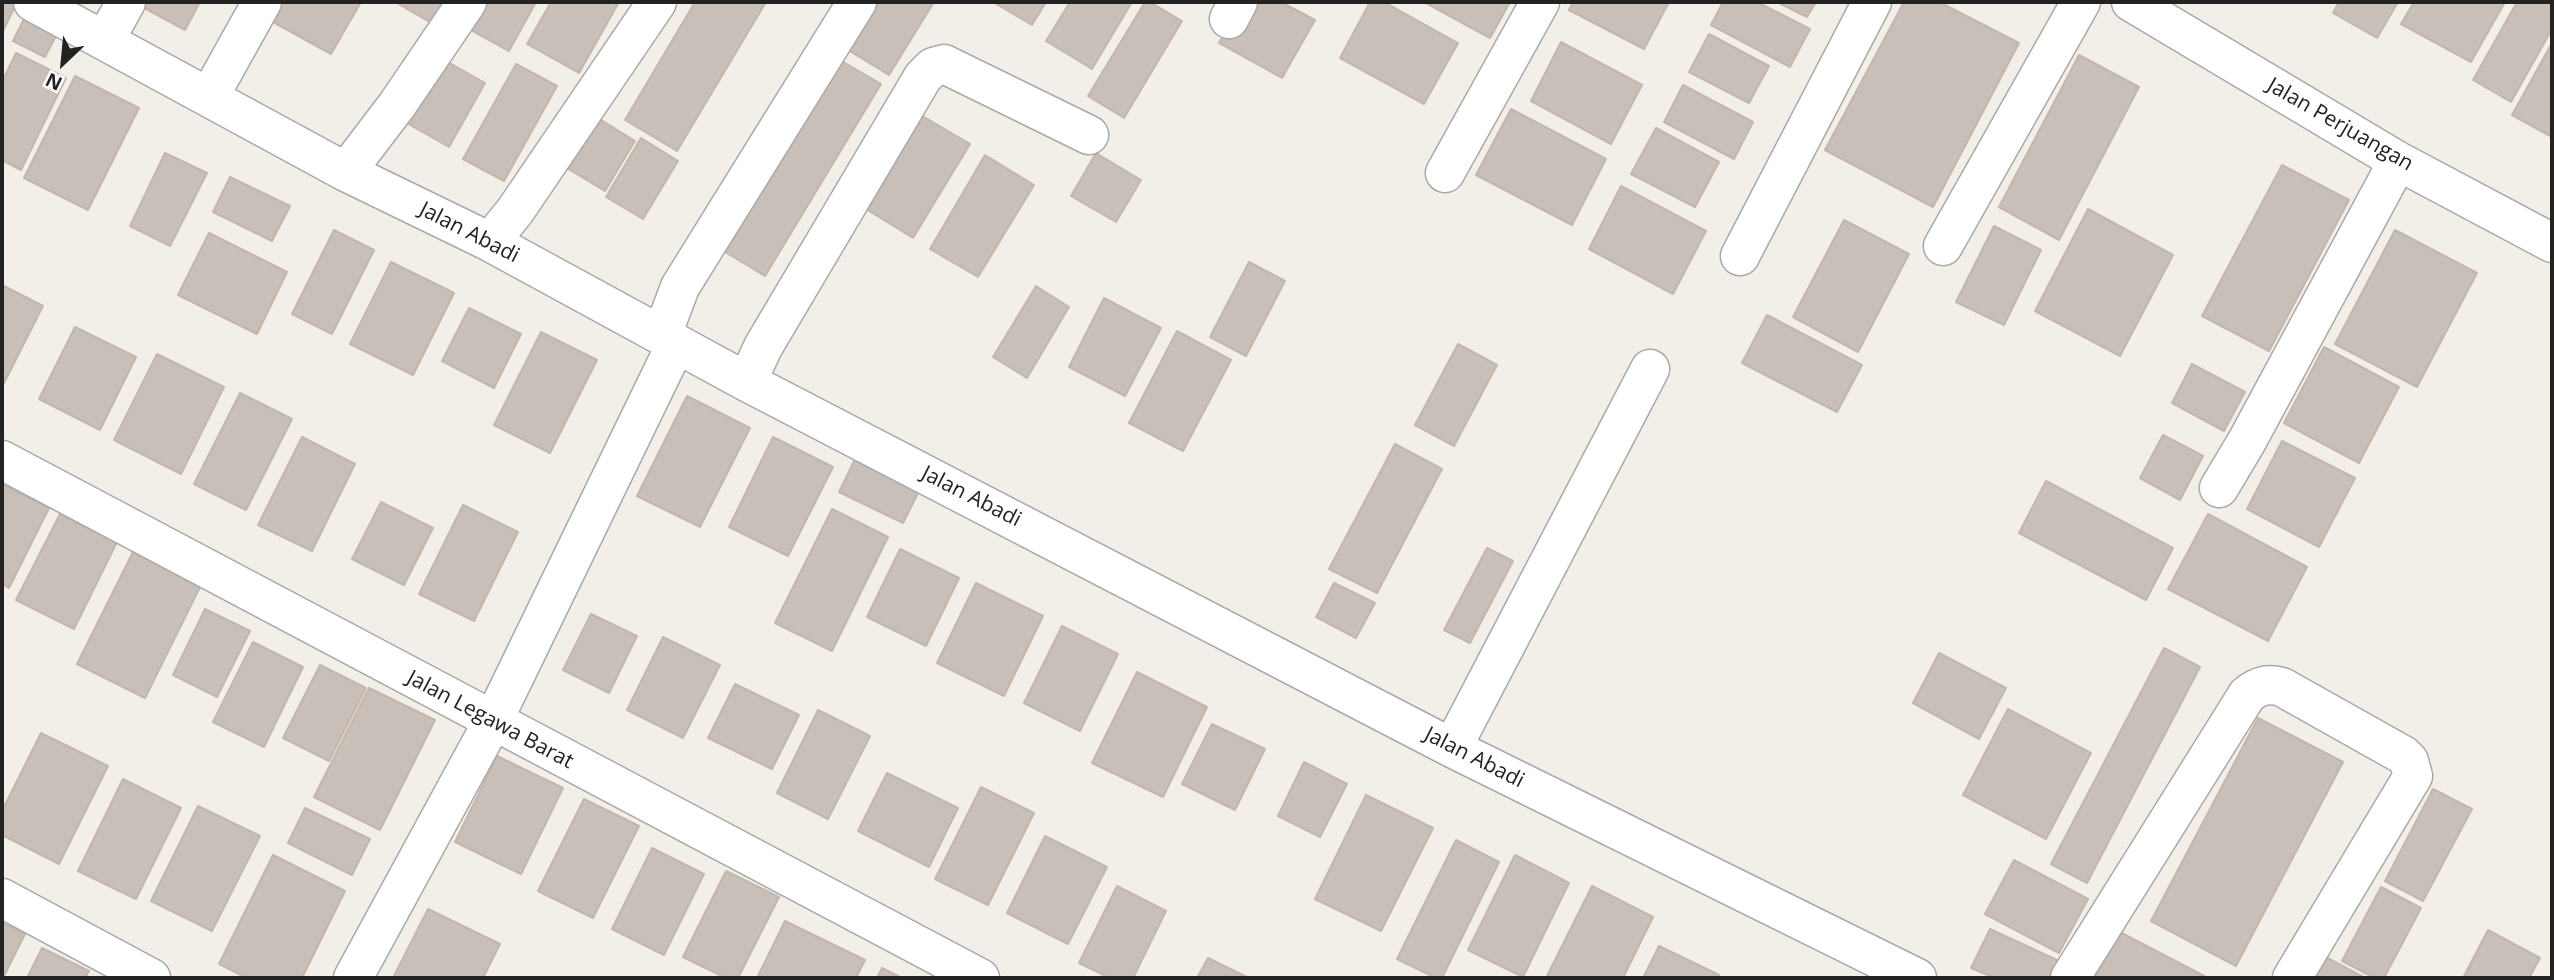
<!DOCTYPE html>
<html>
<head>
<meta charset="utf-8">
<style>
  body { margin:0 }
  #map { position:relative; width:2554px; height:980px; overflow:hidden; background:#f2efe9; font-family:"Open Sans",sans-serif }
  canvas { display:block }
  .frame { position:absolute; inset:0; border:4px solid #222; pointer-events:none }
  .north { position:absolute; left:28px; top:28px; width:70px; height:70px; -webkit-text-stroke:5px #fff; paint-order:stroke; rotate:206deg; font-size:19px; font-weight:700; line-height:28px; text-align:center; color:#222 }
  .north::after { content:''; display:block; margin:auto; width:24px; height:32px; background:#222; clip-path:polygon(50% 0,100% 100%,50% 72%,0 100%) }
</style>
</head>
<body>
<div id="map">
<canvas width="2554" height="980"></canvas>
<div class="frame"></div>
<div class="north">N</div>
</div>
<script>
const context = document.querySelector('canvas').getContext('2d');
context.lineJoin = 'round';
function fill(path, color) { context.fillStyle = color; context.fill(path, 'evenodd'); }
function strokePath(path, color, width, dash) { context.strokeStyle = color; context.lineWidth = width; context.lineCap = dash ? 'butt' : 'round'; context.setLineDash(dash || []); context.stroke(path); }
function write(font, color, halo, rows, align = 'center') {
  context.font = font + ' "Open Sans",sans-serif'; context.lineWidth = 5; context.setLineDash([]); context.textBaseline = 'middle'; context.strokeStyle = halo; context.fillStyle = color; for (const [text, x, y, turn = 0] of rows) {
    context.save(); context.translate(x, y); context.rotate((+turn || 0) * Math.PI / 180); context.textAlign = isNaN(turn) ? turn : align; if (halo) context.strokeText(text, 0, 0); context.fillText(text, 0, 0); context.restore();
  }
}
const building = new Path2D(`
  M2 2H17L2 33Z
  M138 2H200L185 30 137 4Z
  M273 2H361L331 54 264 17Z
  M395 2H455L440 28Z
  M475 2H536L509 51 462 25Z
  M551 2H619L579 73 527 44Z
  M695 2H766L677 151 625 120Z
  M877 2H934L889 75 848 50Z
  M993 2H1046L1032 25Z
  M1070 2H1132L1092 69 1046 41Z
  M1145 2H1150L1182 21 1124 118 1088 96Z
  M1242 2H1281L1315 20 1282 78 1219 43Z
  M1370 2H1384L1458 43 1424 104 1340 58Z
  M1424 2H1510L1490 38Z
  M1573 2H1669L1644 49 1569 10Z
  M1723 2H1757L1810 29 1790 67 1711 25Z
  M1777 2H1816L1807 17Z
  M1904 2H1939L2019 43 1933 207 1825 150Z
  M2339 2H2398L2377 38 2333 13Z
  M2414 2H2505L2471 62 2401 24Z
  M2517 2H2552V29L2511 102 2473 80Z
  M31 5 63 22 45 57 13 41Z
  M1709 34 1769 66 1749 103 1689 72Z
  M1561 42 1642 85 1611 144 1531 101Z
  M2552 43V137L2512 115Z
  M16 53 66 78 21 170 2 160V82Z
  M2079 55 2139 87 2059 240 1999 207Z
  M441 58 485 83 449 147 405 122Z
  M840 60 881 84 765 276 725 252Z
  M516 64 557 86 504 181 463 159Z
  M75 76 139 108 88 210 24 178Z
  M1683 85 1753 122 1734 159 1664 122Z
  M1511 109 1606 159 1572 225 1476 175Z
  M585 110 635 141 605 191 555 161Z
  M914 111 970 144 913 238 858 204Z
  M1656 128 1719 162 1695 207 1631 174Z
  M641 138 678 161 643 219 606 197Z
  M165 153 207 173 170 246 130 226Z
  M1096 153 1141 180 1116 222 1071 196Z
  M985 155 1034 185 978 277 930 249Z
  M2282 165 2349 200 2269 351 2202 316Z
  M230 177 290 206 272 241 213 212Z
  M1621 186 1706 231 1673 294 1589 249Z
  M2088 209 2173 255 2120 356 2035 311Z
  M1844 220 1909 254 1858 352 1793 317Z
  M1994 226 2041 250 2004 325 1956 302Z
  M334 230 374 250 332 334 292 314Z
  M2395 230 2477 273 2417 387 2335 344Z
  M209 233 287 272 257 334 178 295Z
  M391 262 454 293 413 375 350 344Z
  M1249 262 1285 281 1246 356 1210 337Z
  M2 285 43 306 4 383 2 382Z
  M1036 286 1069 307 1027 378 993 357Z
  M1104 298 1161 328 1125 396 1069 367Z
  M469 308 521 334 494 388 442 361Z
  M1767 315 1862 365 1837 412 1742 363Z
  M75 327 136 357 100 430 39 399Z
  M1177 331 1231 360 1183 451 1129 423Z
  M541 332 597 360 550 453 494 425Z
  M1458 344 1497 365 1454 446 1415 425Z
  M2324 347 2399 387 2359 463 2284 423Z
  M157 354 224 387 181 474 114 440Z
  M2192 364 2245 392 2224 431 2172 403Z
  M240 393 292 419 246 510 194 484Z
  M687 396 750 428 700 527 637 496Z
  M2163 435 2203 456 2180 500 2140 478Z
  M302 437 355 464 312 551 258 525Z
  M773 437 833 467 788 556 729 527Z
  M2282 441 2355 478 2319 547 2247 509Z
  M1395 444 1442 469 1377 593 1329 569Z
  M857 455 921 487 903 523 839 492Z
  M2046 481 2173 548 2146 600 2019 533Z
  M2 484 49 508 9 588 2 584Z
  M381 502 433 528 404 585 352 559Z
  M463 505 518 532 474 621 419 594Z
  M832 509 888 537 832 651 775 623Z
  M60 514 117 542 74 629 16 600Z
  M2208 514 2307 567 2268 641 2168 589Z
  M135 548 203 581 145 698 77 664Z
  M1487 548 1513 561 1470 643 1444 630Z
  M900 549 959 578 926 646 867 617Z
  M976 583 1043 616 1004 696 937 663Z
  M1334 583 1375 603 1356 638 1316 617Z
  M205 609 250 631 217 697 173 675Z
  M591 614 637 636 609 693 563 670Z
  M1062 626 1118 654 1080 731 1024 703Z
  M663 637 720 665 683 738 627 710Z
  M253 642 303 667 264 747 213 722Z
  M2164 648 2200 667 2087 883 2051 864Z
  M1939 653 2006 688 1979 739 1913 703Z
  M320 665 366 688 329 761 283 738Z
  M1137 672 1207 707 1163 797 1092 763Z
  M735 684 799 715 772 769 708 738Z
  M369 688 435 720 380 830 314 797Z
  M2008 709 2091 753 2046 839 1963 795Z
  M818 710 870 736 828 819 777 793Z
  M2258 718 2343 762 2236 966 2151 921Z
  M1212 724 1265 749 1235 810 1182 784Z
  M41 733 108 766 59 864 2 835V811Z
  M497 756 563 788 521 874 455 842Z
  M1304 762 1347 784 1320 837 1278 816Z
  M887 773 958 808 929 867 858 831Z
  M123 779 181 808 136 899 78 871Z
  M981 787 1034 813 988 905 935 879Z
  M2433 789 2472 809 2423 901 2385 881Z
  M1366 795 1433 828 1381 931 1315 899Z
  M584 799 639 826 593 918 538 891Z
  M198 806 260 836 212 931 151 901Z
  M305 808 370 839 352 875 288 843Z
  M1045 836 1107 867 1068 944 1007 913Z
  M1456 840 1499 862 1442 978H1436L1397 959Z
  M652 848 704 874 664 955 612 929Z
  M273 855 345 891 302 978H247L219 964Z
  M1515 855 1569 883 1523 977 1468 950Z
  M2014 860 2088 899 2059 953 1985 914Z
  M726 871 779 897 738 978H726L683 957Z
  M1117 886 1166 911 1133 978H1110L1079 963Z
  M1592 886 1653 917 1623 978H1546Z
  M2381 887 2421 908 2384 978H2375L2342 961Z
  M428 909 500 944 483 978H393Z
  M785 921 865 960 856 978H757Z
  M2 923 25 934 3 978H2Z
  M1990 929 2059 961 2051 978H1995L1971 968Z
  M2114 929 2208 978H2100L2091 973Z
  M2488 930 2540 958 2529 978H2463Z
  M1659 946 1719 975 1717 978H1643Z
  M42 948 89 971 85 978H27Z
  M2320 954 2365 978H2307Z
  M1208 958 1249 978H1197Z
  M882 968 902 978H877Z`);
fill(building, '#c7bfb8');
strokePath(building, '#c4b6ab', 2);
const minor = new Path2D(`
  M33 2 346 172 490 242 747 382 1452 748 1917 978
  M2131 2 2398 161 2552 243
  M1229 19 1238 2
  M105 40 126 2
  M209 97 262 2
  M346 172 397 105 467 2
  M1445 173 1540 2
  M490 242 515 211 657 2
  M1943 246 2081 2
  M1740 256 1872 2
  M662 335 680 287 857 2
  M747 382 763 347 923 77 933 67 944 64 1089 135
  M2 460 980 978
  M2219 488 2247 441 2398 161
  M1452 748 1650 369
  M2 898 151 978
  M353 978 493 721 676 344
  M2070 978 2247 695C2258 686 2267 683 2282 687L2403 755 2409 761 2413 776 2292 978`);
strokePath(minor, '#a9a9a9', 41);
strokePath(minor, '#fff', 38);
write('21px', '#222', '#fff', [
  ["Jalan Perjuangan",2340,125,30],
  ["Jalan Abadi",469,233,27],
  ["Jalan Abadi",971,497,27],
  ["Jalan Legawa Barat",490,720,28],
  ["Jalan Abadi",1474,758,27]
]);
</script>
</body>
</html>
